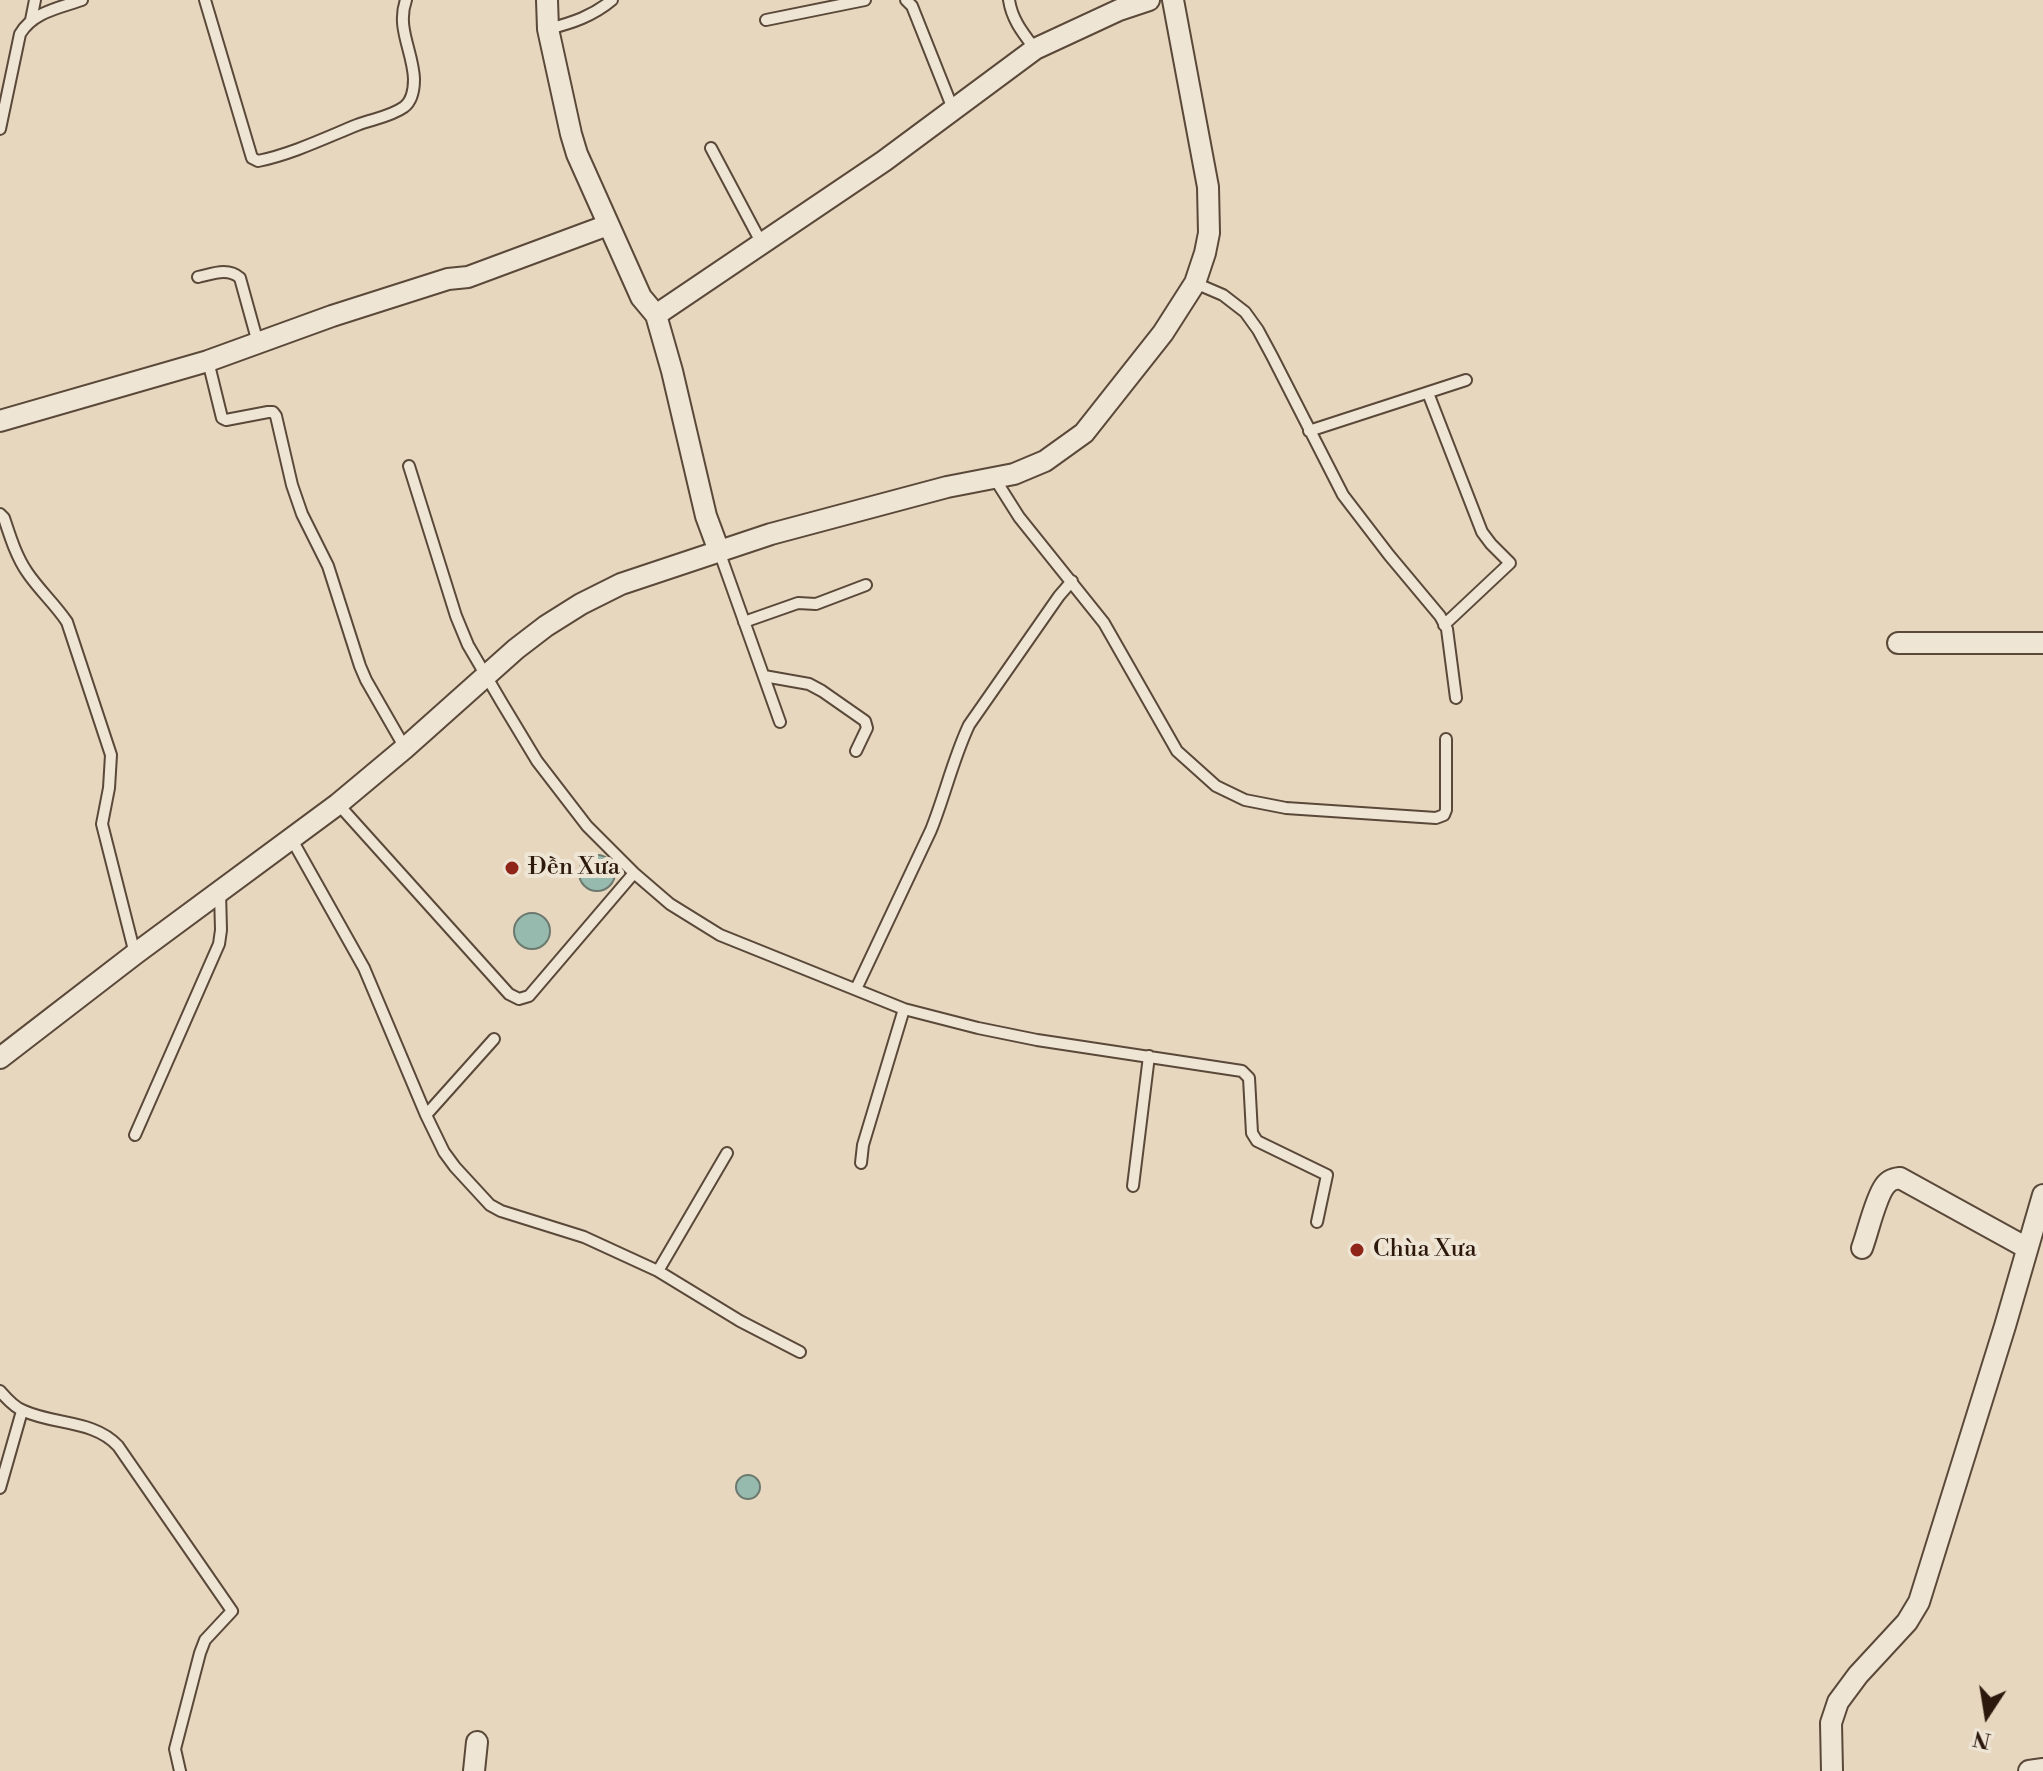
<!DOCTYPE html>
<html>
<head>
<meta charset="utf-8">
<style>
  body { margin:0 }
  #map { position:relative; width:2043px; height:1771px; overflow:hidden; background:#e6d7be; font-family:"Libre Bodoni",serif }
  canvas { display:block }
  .north { position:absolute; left:1947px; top:1675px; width:80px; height:80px; -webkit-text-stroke:6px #efe5d5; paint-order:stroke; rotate:192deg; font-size:22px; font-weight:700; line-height:32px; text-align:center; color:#2c180d }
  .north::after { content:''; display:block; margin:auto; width:28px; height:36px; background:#2c180d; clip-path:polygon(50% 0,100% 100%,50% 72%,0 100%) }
</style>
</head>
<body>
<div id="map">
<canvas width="2043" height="1771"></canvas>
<div class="north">N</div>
</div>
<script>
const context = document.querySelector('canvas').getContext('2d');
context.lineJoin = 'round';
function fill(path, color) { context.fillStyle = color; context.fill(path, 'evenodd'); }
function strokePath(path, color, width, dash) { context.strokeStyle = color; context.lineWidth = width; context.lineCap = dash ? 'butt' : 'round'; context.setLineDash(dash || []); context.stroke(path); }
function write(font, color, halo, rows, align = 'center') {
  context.font = font + ' "Libre Bodoni",serif'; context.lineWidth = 8; context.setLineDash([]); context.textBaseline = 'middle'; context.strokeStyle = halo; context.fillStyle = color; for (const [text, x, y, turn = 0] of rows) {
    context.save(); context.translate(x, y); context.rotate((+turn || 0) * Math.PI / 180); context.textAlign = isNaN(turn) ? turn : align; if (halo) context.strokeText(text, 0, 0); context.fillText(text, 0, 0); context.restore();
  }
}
const water = new Path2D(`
  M579 873a18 18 0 1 1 36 0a18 18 0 1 1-36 0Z
  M514 931a18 18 0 1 1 36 0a18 18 0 1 1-36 0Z
  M736 1487a12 12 0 1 1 24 0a12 12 0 1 1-24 0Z`);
fill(water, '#96baae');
strokePath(water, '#6c796e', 2);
const lane = new Path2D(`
  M205 0 252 158 258 161C292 154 325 138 357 125 372 119 390 117 404 107 412 101 414 89 414 79 413 51 396 28 406 0
  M906 0 912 6 953 109
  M1009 0C1012 20 1023 33 1035 49
  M31 20 35 0
  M766 20 865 0
  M548 29C572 23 593 16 612 0
  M0 129 20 34C33 12 59 8 82 0
  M711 148 762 244
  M198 277C212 274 228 267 240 278L258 343
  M1195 283 1223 295 1245 312 1258 330 1272 356 1343 495 1389 555 1440 616 1447 629 1456 698
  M208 361 222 418 226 420 268 412H273L276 416 292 485 302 514 328 566 360 666 366 680 405 748
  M1428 393 1482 532 1491 544 1510 563 1444 625
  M1309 431 1466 380
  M409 466 456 616 468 645 502 703 537 761 587 826 634 873 670 904 720 935 904 1009 978 1028 1037 1040 1242 1071 1249 1078 1252 1133 1257 1141 1327 1175 1317 1222
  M995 479 1019 517 1104 623 1177 751 1216 786 1245 800 1286 808 1436 818 1444 815 1446 810V739
  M0 514 4 518C10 536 16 556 27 572 39 590 55 604 67 622L111 755 109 788 102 824 135 954
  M719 551 780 722
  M744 622 798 603 816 604 866 585
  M764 676 809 684 822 691 865 721 867 728 856 751
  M338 804 509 994 519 999 529 996 634 873
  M291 838 364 968 426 1115 444 1152 455 1167 490 1205 501 1211 584 1237 658 1271 740 1321 800 1352
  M856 989 931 830C945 795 953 759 969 725L1059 596 1072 581
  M426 1115 494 1039
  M135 1135 219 944 221 930 220 892
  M861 1163 863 1145 904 1009
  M1133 1186 1149 1056
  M658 1271 727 1153
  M0 1391C6 1398 15 1408 24 1411 55 1425 94 1420 118 1446L232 1611 205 1640 200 1653 175 1749 180 1771
  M0 1488 22 1411`);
const street = new Path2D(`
  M547 0 548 29 571 134 577 154 641 297 656 315 672 371 706 516 719 551
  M656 315 884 161 1035 49 1119 10 1149 0
  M0 421 208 361 332 316 448 279 468 277 608 225
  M1898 643H2043
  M0 1058 135 954 338 804 405 748 516 649 546 626 581 604 621 584 771 534 947 487 1014 474 1045 461 1084 433 1163 333 1195 283 1205 253 1209 233 1208 187 1173 0
  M1862 1248C1868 1232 1875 1200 1884 1187 1888 1181 1892 1179 1900 1178L2027 1248
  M474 1771 477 1742
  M1832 1771 1831 1723 1838 1702 1858 1675 1907 1622 1919 1602 2005 1326 2043 1195
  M2029 1771 2043 1769`);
strokePath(lane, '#5a4839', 14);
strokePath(street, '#5a4839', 24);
strokePath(lane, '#efe5d5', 10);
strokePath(street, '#efe5d5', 20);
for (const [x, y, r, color] of [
  [512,868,8,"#8f2418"],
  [1357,1250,8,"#8f2418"]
]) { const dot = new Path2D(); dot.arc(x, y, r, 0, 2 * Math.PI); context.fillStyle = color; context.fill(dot); strokePath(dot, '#efe5d5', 3); }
write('24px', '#2c180d', '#efe5d5', [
  ["Đền Xưa",528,868],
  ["Chùa Xưa",1373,1250]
], 'left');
</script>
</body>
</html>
